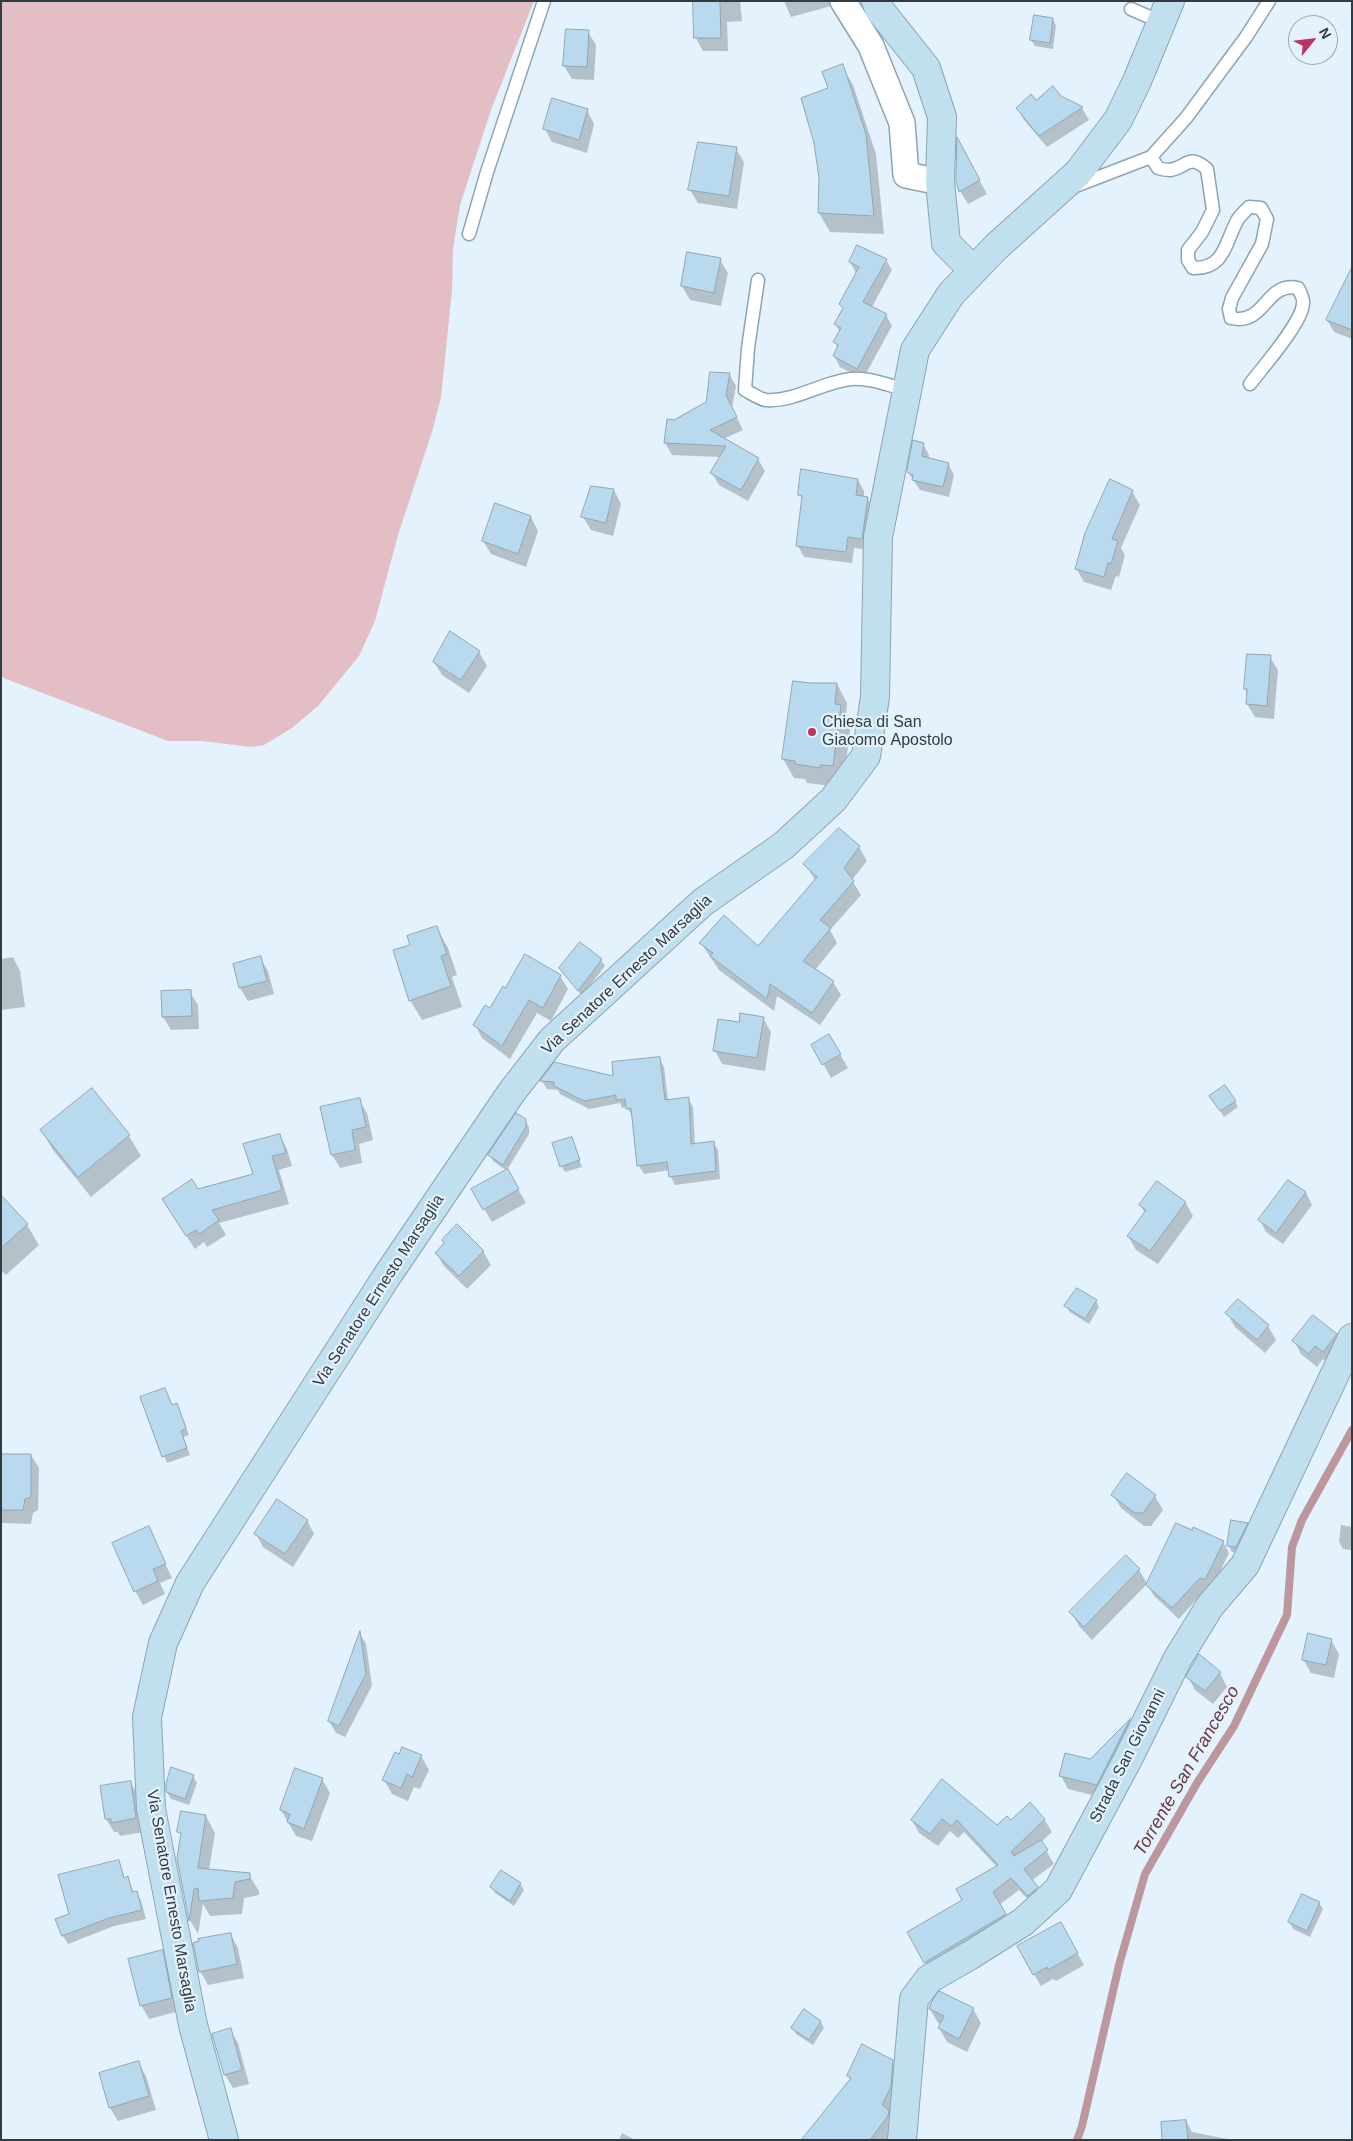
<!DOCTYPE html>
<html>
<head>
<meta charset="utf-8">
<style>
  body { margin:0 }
  #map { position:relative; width:1353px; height:2141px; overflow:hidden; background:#e3f2fc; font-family:Arial,sans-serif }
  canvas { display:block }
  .frame { position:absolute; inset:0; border:2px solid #323b42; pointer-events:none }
  .north { position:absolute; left:1288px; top:15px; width:50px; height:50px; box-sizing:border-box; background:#e3f2fc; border:1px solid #9ca9b2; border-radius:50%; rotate:61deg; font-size:14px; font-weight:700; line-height:20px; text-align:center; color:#323b42 }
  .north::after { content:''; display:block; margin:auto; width:18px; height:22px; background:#c03260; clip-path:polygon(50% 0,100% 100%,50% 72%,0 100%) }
</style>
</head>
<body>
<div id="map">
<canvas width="1353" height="2141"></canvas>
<div class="frame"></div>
<div class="north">N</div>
</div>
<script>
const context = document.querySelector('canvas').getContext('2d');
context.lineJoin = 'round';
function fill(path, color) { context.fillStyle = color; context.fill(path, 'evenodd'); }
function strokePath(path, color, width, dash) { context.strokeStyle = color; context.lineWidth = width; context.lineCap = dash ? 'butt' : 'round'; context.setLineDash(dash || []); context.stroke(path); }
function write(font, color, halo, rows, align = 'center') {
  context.font = font + ' Arial,sans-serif'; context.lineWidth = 4.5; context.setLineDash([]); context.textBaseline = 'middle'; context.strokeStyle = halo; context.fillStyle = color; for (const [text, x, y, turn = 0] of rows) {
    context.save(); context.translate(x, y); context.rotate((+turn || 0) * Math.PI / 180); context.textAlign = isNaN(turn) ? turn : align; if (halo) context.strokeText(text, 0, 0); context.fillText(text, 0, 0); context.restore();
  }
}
fill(new Path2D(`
  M1 1H534L491 110 460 205 453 249 452 291 441 397 432 432 398 535 375 621 359 656 318 706 292 728 264 745 251 747 202 741H168L1 677Z`), '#e4bec5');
fill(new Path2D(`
  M695 1H740L742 21 727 22 728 51H703L696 38Z
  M784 1H838L835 5 791 17Z
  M1053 19 1056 26 1053 49 1035 46 1031 40Z
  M588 32 596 45 594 80 572 79 564 66Z
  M842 66 853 85 876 154 884 234 830 232 819 213 829 89Z
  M1060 97 1082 108 1089 120 1047 147 1024 120 1017 108Z
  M587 110 594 124 587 153 552 142 545 129Z
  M736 149 744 162 737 209 698 203 690 190Z
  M964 152 987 194 968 204 960 191Z
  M688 253 720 260 728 273 721 306 690 300 682 286Z
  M886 260 892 270 872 307 886 315 892 326 863 379 840 367 834 356 838 348 835 342 840 332 835 324 843 309 841 304 856 273 850 262Z
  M1352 270V339L1334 332 1327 320Z
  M729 374 736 386 732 408 743 430 723 439 758 459 765 471 748 501 719 485 712 473 721 457 672 455 665 443 675 422 707 403Z
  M923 444 929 455V459L948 464 954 475 949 497 920 490 908 472Z
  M858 480 864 491V497L867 498 874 509 868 550 854 548 852 563 804 557 798 546 803 501 800 495Z
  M614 490 621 504 613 536 591 530 583 517Z
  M1132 491 1140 505 1121 548 1125 555 1119 577 1116 576 1111 590 1084 582 1076 568Z
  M531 517 538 531 526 567 491 554 483 541Z
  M479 652 487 666 469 693 442 675 434 662Z
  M1270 657 1278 670 1274 719 1255 717 1247 704 1248 694 1245 689Z
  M810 684H837L847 703 846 716 851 725 843 785 831 786 807 783 805 779 794 778 783 759Z
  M839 829 859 847 867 861 852 880 861 895 830 930 837 943 815 970 833 982 841 995 820 1025 777 996 774 1011 719 970 701 943 758 948 815 880 805 864Z
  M436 927 448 948 457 975 452 977 462 1007 422 1020 410 1000 412 945Z
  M13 957 20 971 25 1007 1 1010V959Z
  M260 958 268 971 274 994 248 1001 240 988Z
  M601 960 605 966 582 996 560 969Z
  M560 976 568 989 551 1021 537 1013 510 1059 482 1038 475 1025 490 1010 506 989Z
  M190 992 198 1005 199 1029 171 1030 163 1017Z
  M763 1018 771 1032 765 1071 722 1064 715 1050 740 1024Z
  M829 1035 848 1068 831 1078 813 1045Z
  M659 1058 664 1067 668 1100 688 1098 693 1107 695 1144 713 1142 718 1150 720 1179 675 1185 671 1177 670 1170 644 1174 639 1166 633 1116 626 1107 622 1108 620 1103 589 1109 560 1094 558 1090 547 1089 542 1081 615 1078Z
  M92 1089 129 1136 141 1156 91 1197 53 1150 41 1130Z
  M359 1100 367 1113 373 1140 359 1144 362 1163 340 1168 332 1155Z
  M1235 1101 1238 1107 1224 1117 1215 1103Z
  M525 1120 529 1127V1134L507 1170 526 1203 492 1222 473 1190 507 1171 493 1161 489 1155Z
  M280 1136 287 1149 292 1166 279 1170 289 1204 219 1223 226 1235 207 1247 204 1242 195 1249 171 1213 254 1175Z
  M571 1138 582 1167 565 1172 562 1166Z
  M1288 1182 1306 1193 1312 1205 1283 1244 1266 1232 1260 1220Z
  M1185 1202 1193 1216 1158 1264 1136 1250 1128 1236 1145 1213 1141 1206Z
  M1 1211 27 1225 39 1245 6 1275 1 1270Z
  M483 1251 491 1265 467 1289 444 1266 436 1253Z
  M1238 1300 1268 1326 1276 1340 1265 1353 1235 1327 1227 1313Z
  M1096 1301 1099 1307 1089 1324 1070 1312 1066 1306Z
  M1336 1335 1344 1348 1331 1365 1323 1359 1317 1367 1301 1354 1294 1341Z
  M165 1389 172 1406 180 1411 189 1435 183 1437 190 1455 167 1463 142 1398Z
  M1 1455H31L39 1468 38 1510 33 1513 31 1524 1 1523Z
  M1128 1475 1155 1496 1163 1510 1151 1526H1144L1121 1508 1113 1495Z
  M307 1520 314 1534 293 1567 263 1547 256 1534Z
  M1247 1524 1250 1530 1239 1553 1232 1552 1229 1546Z
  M1341 1525 1352 1527V1550L1343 1549 1339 1542Z
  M148 1528 172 1578 160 1583 165 1594 143 1605 135 1591Z
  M1223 1542 1229 1553 1211 1591 1206 1589 1179 1619 1154 1596 1147 1584 1092 1640 1079 1626 1071 1612 1126 1557 1139 1570 1148 1585Z
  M360 1634 366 1644 372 1686 345 1737 336 1733 329 1721Z
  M1331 1640 1339 1654 1334 1678 1311 1673 1303 1659Z
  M1220 1673 1227 1687 1213 1704 1195 1690 1188 1677Z
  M1130 1721 1137 1733 1104 1798 1068 1789 1061 1776 1091 1761Z
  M399 1755 421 1756 429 1770 420 1789 414 1787 408 1801 392 1794 384 1780Z
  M193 1776 197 1783 189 1805 171 1799 167 1792Z
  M322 1779 330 1793 312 1841 296 1836 281 1810Z
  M943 1780 997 1826 1011 1822 1044 1819 1052 1832 1041 1842 1054 1864 1031 1881 1044 1900 1036 1908 1019 1890 999 1905 1012 1927 932 1975 909 1932 964 1900 997 1867 964 1832 958 1838 950 1831 938 1846 919 1833 912 1820Z
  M131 1783 138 1796 143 1832 120 1836 118 1832H114L106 1819Z
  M206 1816 215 1833 209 1870 249 1875 259 1891V1895L244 1898 242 1914 210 1916 203 1904 198 1934 190 1920 178 1858 182 1837 179 1832Z
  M118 1862 125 1879 128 1878 134 1893 136 1892 141 1901 146 1919 114 1926 68 1944 63 1936 71 1914Z
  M520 1884 524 1890 514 1906 495 1893 492 1887Z
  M1319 1903 1323 1909 1310 1937 1293 1929 1289 1922Z
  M1061 1924 1084 1965 1056 1981 1053 1979 1041 1986 1018 1947Z
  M230 1934 238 1948 244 1978 208 1985 200 1971Z
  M162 1952 170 1965 179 2011 149 2019 141 2005Z
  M930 2009H973L981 2023 967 2052 947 2042 939 2028 941 2024 938 2023Z
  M804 2011 821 2022 824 2028 813 2045 796 2034 793 2028Z
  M230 2030 238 2043 249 2084 233 2088 225 2075 213 2035Z
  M892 2061 900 2075 895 2130 888 2140H802L851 2080 848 2076Z
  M138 2063 146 2076 156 2110 118 2121 110 2108 100 2074Z
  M1186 2121 1192 2132 1233 2140H1163Z
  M622 2133 635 2140H619Z`), '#0003');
strokePath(new Path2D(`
  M1077 2140 1082 2126 1119 1965 1145 1874 1197 1783 1234 1726 1287 1615 1292 1547 1302 1520 1352 1430`), '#bc979e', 8);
const building = new Path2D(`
  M693 1H720L721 38H694Z
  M1034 15 1053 18 1050 43 1030 40Z
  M566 29 589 30 587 67 563 66Z
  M843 64 866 134 874 216 818 213 819 178 814 143 801 98 828 88 822 72Z
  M1053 86 1061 96 1083 107 1039 136 1016 108 1031 94 1036 100Z
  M552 98 588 109 579 140 543 129Z
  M957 137 980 180 959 192 956 181Z
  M698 142 737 147 729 196 688 190Z
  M857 245 887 259 863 302 887 314 857 369 833 356 838 345 833 342 841 328 834 324 843 308 839 304 859 267 849 262Z
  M687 252 721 258 714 293 681 286Z
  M1352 267V330L1326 320Z
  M710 372 730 373 726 395 737 417 710 430 759 458 741 490 710 473 726 446 664 443 667 419 674 420 706 402Z
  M913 440 924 443 922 456 949 463 943 487 912 480 913 475 907 472Z
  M801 469 858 479 856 495 868 497 862 539 848 537 846 552 796 546 802 496 798 495Z
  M1110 479 1133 490 1112 539 1118 541 1111 564 1108 563 1104 577 1075 569 1085 533Z
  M591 486 614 489 606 523 581 517Z
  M495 503 531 516 518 554 482 541Z
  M450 631 480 651 461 680 433 662Z
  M1247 654 1271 655 1267 706 1246 704 1247 689H1244Z
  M793 681 811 683H837L835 704 841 705 833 766 820 765V768L795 764V761L782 759Z
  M839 828 860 846 844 868 854 881 820 920 831 928 803 961 834 981 812 1013 770 984 767 999 710 956 713 953 699 943 724 915 758 946 817 877 803 864Z
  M437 926 447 954 441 956 451 986 409 1001 393 950 410 945 407 936Z
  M580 942 602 959 578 991 559 968Z
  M525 954 561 975 543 1008 529 1000 502 1046 473 1025 485 1005 490 1008 503 986 505 988Z
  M261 956 267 981 239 988 233 964Z
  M191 990 192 1016 162 1017 161 991Z
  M740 1013 764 1017 757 1058 713 1051 718 1019 739 1022Z
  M829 1034 841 1054 822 1065 811 1045Z
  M660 1057 665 1100 689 1097 691 1144 714 1141 716 1171 669 1177 667 1162 637 1166 631 1108 626 1109 625 1099 616 1100V1095L584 1101 554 1086V1082L540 1081 554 1062 613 1076 612 1062Z
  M1225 1085 1236 1101 1220 1111 1209 1096Z
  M92 1088 130 1135 78 1177 40 1130Z
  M360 1098 366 1127 352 1130 355 1150 331 1155 320 1107Z
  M516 1113 526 1119V1127L503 1165 488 1155Z
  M280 1134 286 1153 272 1156 282 1190 212 1210 219 1220 199 1234 196 1230 186 1236 162 1199 192 1179 198 1189 253 1174 243 1144Z
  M572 1137 580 1160 560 1167 552 1143Z
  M508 1169 519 1189 483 1210 471 1189Z
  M1288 1180 1306 1192 1276 1233 1258 1220Z
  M1157 1181 1186 1202 1150 1251 1127 1236 1146 1210 1139 1205Z
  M1 1195 28 1224 1 1248Z
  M457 1224 484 1251 459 1276 435 1253 444 1243 442 1240Z
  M1077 1288 1097 1300 1085 1319 1064 1306Z
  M1238 1299 1269 1325 1257 1340 1225 1313Z
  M1313 1315 1337 1334 1323 1352 1315 1346 1309 1354 1292 1341Z
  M165 1388 172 1405 177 1403 186 1428 181 1431 187 1448 162 1457 140 1397Z
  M2 1454H31V1497L25 1499 23 1510H1Z
  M1127 1473 1156 1495 1143 1513H1135L1111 1495Z
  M277 1499 308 1520 285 1554 254 1534Z
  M1231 1520 1248 1523 1236 1547 1227 1546Z
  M1176 1523 1192 1530 1193 1527 1224 1541 1205 1580 1200 1578 1172 1608 1146 1585Z
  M149 1526 166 1564 153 1569 158 1581 134 1592 112 1543Z
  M1126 1555 1140 1569 1084 1627 1069 1612Z
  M360 1631 366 1674 339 1726 328 1721Z
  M1308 1633 1332 1639 1326 1665 1302 1660Z
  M1199 1654 1221 1672 1205 1691 1186 1677Z
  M1130 1719 1097 1785 1059 1776 1065 1753 1090 1759Z
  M402 1747 422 1755 412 1777 407 1774 401 1788 382 1780 395 1752 399 1754Z
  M171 1767 194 1775 185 1799 166 1792V1784Z
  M295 1768 323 1778 304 1829 287 1822 290 1814 280 1810Z
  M942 1779 997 1825 1007 1816 1011 1820 1030 1802 1045 1819 1011 1852 1014 1856 1041 1840 1048 1850 1024 1869 1038 1887 1029 1895 1028 1896 1011 1878 993 1892 1006 1914 924 1963 907 1932 962 1900 956 1889 998 1865 957 1820 951 1826 942 1819 930 1834 911 1820Z
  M131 1781 136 1818 111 1823V1819H105L100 1786Z
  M181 1811 206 1815 198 1868 250 1873V1879L235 1882 233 1898 199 1901 198 1888 194 1889 189 1921 177 1858 181 1833 177 1832Z
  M119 1860 124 1878 128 1876 132 1892 137 1891 142 1910 109 1918 62 1936 55 1919 69 1914 58 1875Z
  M501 1870 521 1883 510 1901 490 1887Z
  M1302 1894 1320 1902 1307 1931 1288 1922Z
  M1061 1922 1078 1953 1048 1970 1047 1967 1033 1975 1017 1946Z
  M231 1933 237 1964 199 1972 193 1943 199 1941 198 1939Z
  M163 1950 172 1998 140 2006 128 1959Z
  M939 1991 974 2008 959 2039 938 2028 944 2016 929 2009 931 2003Z
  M804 2009 821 2021 809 2040 791 2028Z
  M231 2028 242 2070 224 2075 212 2034Z
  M862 2044 893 2060 891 2087 882 2105 889 2110 888 2116 870 2140H801L851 2078 847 2076Z
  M139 2061 149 2096 109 2108 99 2073Z
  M1186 2120 1188 2140H1162L1161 2122Z`);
fill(building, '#b8d9ee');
strokePath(building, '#8fa6b5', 1);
const lane = new Path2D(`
  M1131 9 1161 22
  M1151 157 1158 168C1161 169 1167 170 1170 170 1188 167 1188 153 1207 169L1213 210 1202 232 1188 250V260L1193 268C1226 269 1225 241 1238 219 1241 215 1245 211 1249 207L1261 208 1267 219 1262 244 1232 298 1229 309 1231 318C1266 326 1265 281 1298 288 1300 292 1304 299 1303 303 1303 322 1262 368 1250 384
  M1073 187 1151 157 1186 118 1246 37 1269 1
  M469 234 487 172 544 1
  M758 280 748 348 745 390C751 393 759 399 766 400 795 402 822 382 851 379 869 377 890 386 907 390`);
const street = new Path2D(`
  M843 1 871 46 902 123 906 175 940 182`);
const secondary = new Path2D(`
  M876 1 879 9 926 68 942 117 940 182 946 243 973 270
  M224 2140 193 2025 151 1809 147 1717 163 1643 190 1583 387 1276 511 1093 552 1040 703 902 783 846 833 800 866 756 875 697 878 537 915 350 951 294 996 247 1078 173 1118 120 1137 81 1170 1
  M902 2140 914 1999 929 1979 969 1956 1023 1922 1058 1890 1127 1761 1178 1658 1210 1606 1245 1565 1352 1338`);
strokePath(lane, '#8ca4b3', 15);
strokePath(street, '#8ca4b3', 28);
strokePath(secondary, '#8ca4b3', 30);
strokePath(lane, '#fff', 12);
strokePath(street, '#fff', 25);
strokePath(secondary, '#c0e0f0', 28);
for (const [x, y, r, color] of [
  [812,732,5,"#c03260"]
]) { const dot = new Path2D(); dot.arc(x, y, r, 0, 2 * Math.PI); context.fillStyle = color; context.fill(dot); strokePath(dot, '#e3f2fc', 2); }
write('16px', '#323b42', '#e3f2fc', [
  ["Chiesa di San",822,723],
  ["Giacomo Apostolo",822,741]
], 'left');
write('16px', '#323b42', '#e3f2fc', [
  ["Via Senatore Ernesto Marsaglia",627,975,-43],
  ["Via Senatore Ernesto Marsaglia",379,1291,-57],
  ["Strada San Giovanni",1128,1756,-63],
  ["Via Senatore Ernesto Marsaglia",171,1901,80]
]);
write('italic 18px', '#6c3844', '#e3f2fc', [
  ["Torrente San Francesco",1187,1771,-60]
]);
</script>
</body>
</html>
